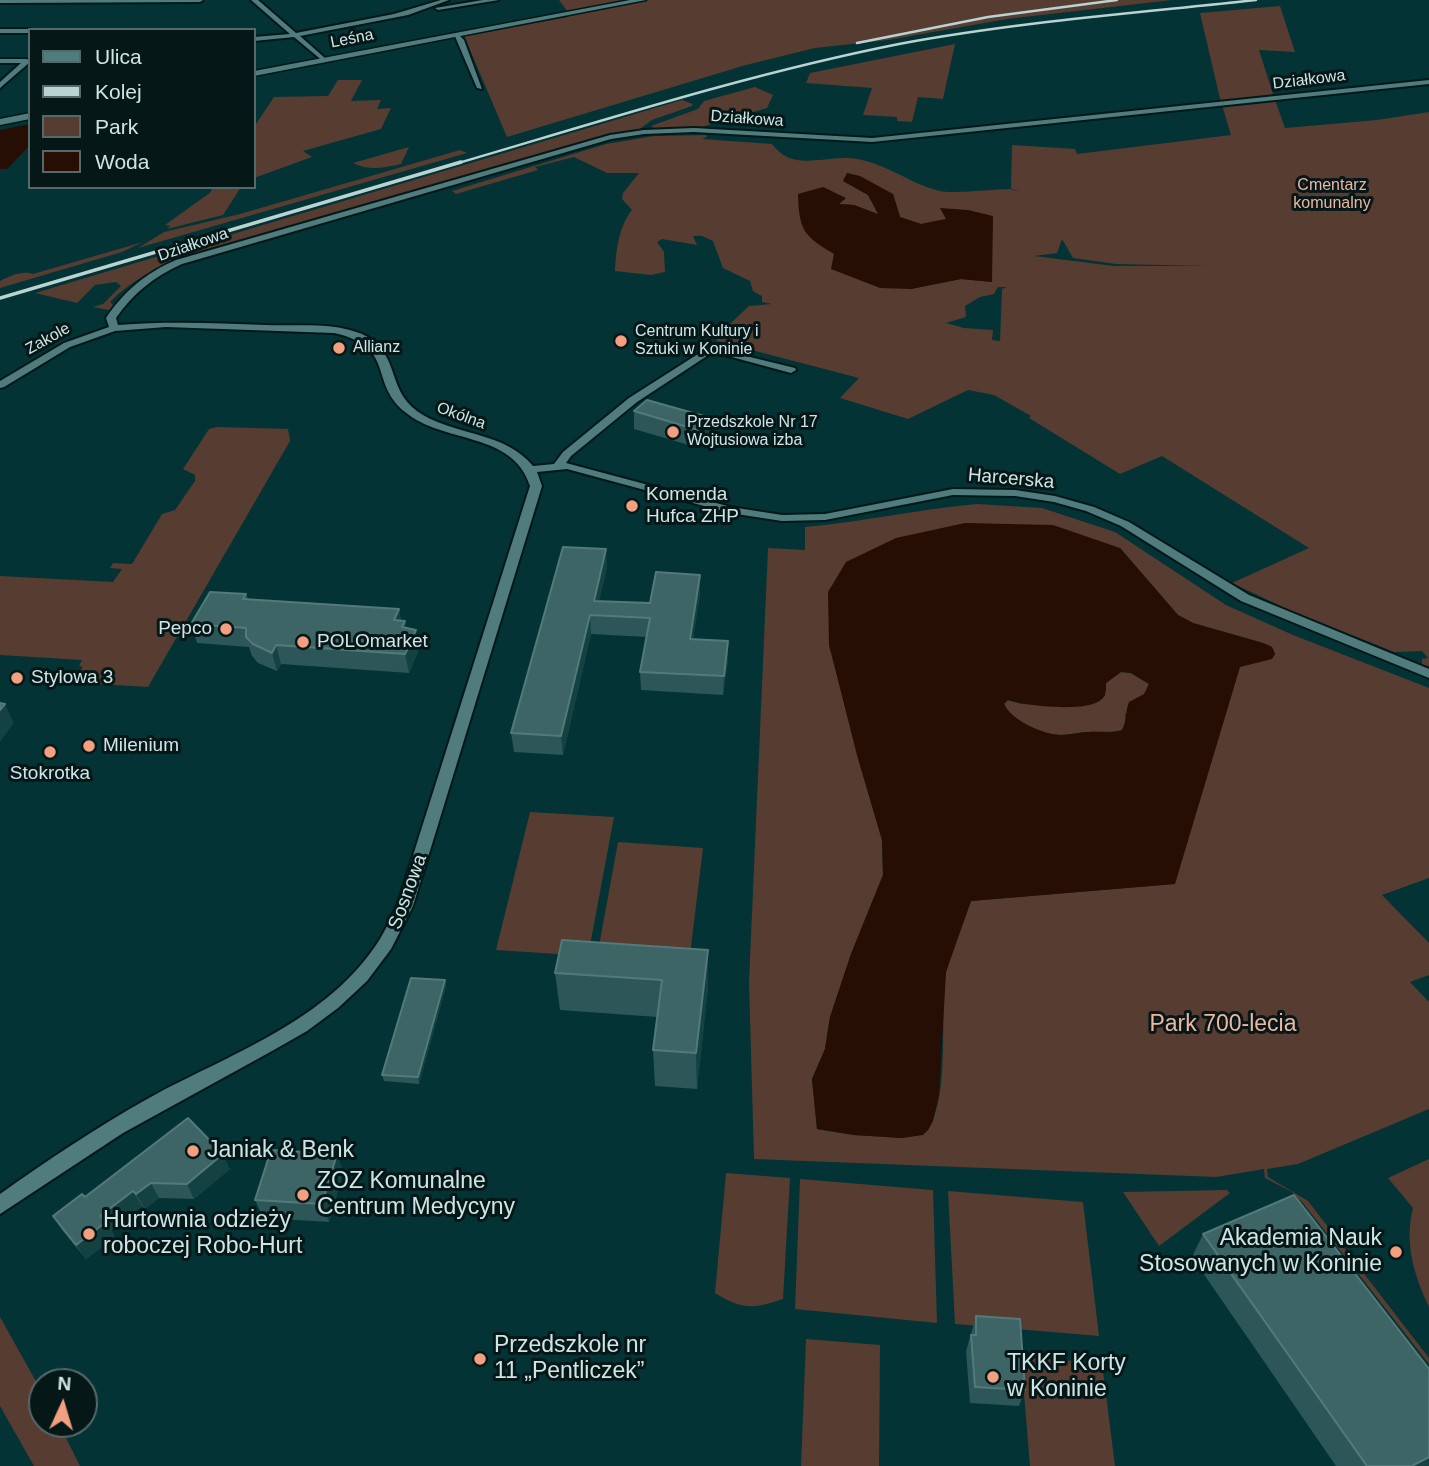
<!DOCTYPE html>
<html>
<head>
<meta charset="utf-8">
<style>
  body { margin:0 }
  #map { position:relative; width:1429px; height:1466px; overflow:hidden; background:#033334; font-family:Arial,sans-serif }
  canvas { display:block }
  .legend { position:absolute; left:28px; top:28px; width:228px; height:161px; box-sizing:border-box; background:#061718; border:2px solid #56696a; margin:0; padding:9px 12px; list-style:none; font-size:21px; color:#cfe5e5 }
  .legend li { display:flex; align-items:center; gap:14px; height:35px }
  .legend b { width:35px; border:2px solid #56696a }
  .north { position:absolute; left:28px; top:1368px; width:70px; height:70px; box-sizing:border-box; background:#061718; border:2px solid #56696a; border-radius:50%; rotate:4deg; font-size:19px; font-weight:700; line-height:28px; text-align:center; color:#cfe5e5 }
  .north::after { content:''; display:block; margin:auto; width:24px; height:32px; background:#f2a080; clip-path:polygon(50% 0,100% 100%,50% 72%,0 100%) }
</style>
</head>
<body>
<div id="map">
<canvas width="1429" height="1466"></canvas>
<ul class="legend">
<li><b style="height:9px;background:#517c7d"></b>Ulica</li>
<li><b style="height:9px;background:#b9d2d2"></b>Kolej</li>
<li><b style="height:19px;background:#573c31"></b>Park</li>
<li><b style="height:19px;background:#260e05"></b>Woda</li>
</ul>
<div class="north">N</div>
</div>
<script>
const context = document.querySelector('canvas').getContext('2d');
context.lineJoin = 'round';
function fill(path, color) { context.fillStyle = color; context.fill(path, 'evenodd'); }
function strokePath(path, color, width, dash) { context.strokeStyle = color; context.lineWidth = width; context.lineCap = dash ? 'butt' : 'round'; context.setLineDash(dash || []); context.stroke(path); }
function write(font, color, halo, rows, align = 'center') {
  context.font = font + ' Arial,sans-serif'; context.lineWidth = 6; context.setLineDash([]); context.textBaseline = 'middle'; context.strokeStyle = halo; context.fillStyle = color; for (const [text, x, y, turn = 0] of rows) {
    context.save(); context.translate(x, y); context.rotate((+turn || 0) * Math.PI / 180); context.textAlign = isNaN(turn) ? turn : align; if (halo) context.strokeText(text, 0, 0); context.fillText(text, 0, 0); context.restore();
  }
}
fill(new Path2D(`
  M559 0H1172L1007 19 888 40 815 48 746 65 507 137 464 36 568 17V12Z
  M1280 6 1295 52 1259 50 1274 97 1221 103 1200 13Z
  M955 44 943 99 918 97 912 122 897 121V117L863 115 872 88 806 83 810 73Z
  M338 80H362L351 101 381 100 377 109 391 108 381 129 303 151 312 157 254 178V127L274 97 328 96Z
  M755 87 773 95 767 108 698 128 655 129 651 126 698 109 704 101Z
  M682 100 693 104 692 106 652 120 637 131 598 138 183 257C156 268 130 281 110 302L114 306 109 310 93 307 103 304 121 286 116 282 95 285 77 303 35 293Z
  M1275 100 1285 128 1377 120 1429 112V668L1422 666V659L1428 658 1422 651 1394 652 1291 611 1232 583 1309 548 1162 456 1120 474 1029 418 1031 416 994 395 968 390 908 419 840 398 859 378 717 341V336L749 306 772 304 762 302V296L753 291 750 281 723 268 713 241 702 236H693L697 245 662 239 657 242 664 252 665 272 651 275 615 271C616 250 619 226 632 210L622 199 623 193 639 173H607L574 157 535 167 538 170 456 194 452 191 606 144 654 136 706 135 707 137 702 139 772 144C792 171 819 157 848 158 883 160 909 184 940 191 954 194 994 189 1011 189L1020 193 1011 188 1012 145 1075 149 1077 154 1231 135 1222 105ZM843 181 893 194 900 217 921 224 947 219 940 209 992 282 961 279 911 289 832 269 834 254 823 187 845 199 838 204 854 205 879 215 868 195ZM1062 239 1073 258 1116 264 1209 266H1114L1034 256 1057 253ZM998 287H1007L1002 289 1000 341 992 340 993 330 964 328 946 323 966 317 965 306 980 297 994 294Z
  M409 147 401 164C385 168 368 171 353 163Z
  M460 150 467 153 138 248 164 232 240 214Z
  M212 187H241L223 215 255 207 167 229 170 226 165 225 211 192Z
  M143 242 122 252 0 288V281C9 276 23 270 33 274Z
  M217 427 288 429 290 441 148 687 82 683 89 672 80 671 83 667 79 666 82 660 0 655V576L113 582 122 569 110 568 113 563 132 564 162 514 175 510 195 481V475L183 469 209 429Z
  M977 504 1042 508 1115 532 1226 605 1293 635 1429 688V878L1382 895 1429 943V975L1410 982 1429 1002V1109L1298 1164 1267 1169 1268 1177 1308 1201 1429 1358V1364L1303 1203 1292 1192 1265 1178 1264 1169 1216 1177 754 1159 749 982 768 548 805 550V527C863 522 919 509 977 504ZM1120 548 1178 615 1193 623 1263 643 1272 647 1275 654 1264 661 1240 666 1174 884 971 901C963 924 950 949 946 973 939 1018 951 1090 928 1130L902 1138 854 1135 817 1129 812 1079 825 1049 830 1017 851 954 883 875 882 840 857 755Z
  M1121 672 1131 673 1149 684 1145 694 1125 714 1126 722 1122 730C1111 733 1100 731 1089 732 1079 732 1070 735 1061 735 1043 735 1010 720 1004 703L1008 700 1021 704 1082 706 1105 696 1106 683Z
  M530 812 614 817 588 956 496 950Z
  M618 842 703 848 689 963 597 957Z
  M1429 1159V1307C1414 1275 1404 1243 1413 1208L1388 1178Z
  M726 1173 790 1178 783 1299C754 1309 742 1310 715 1293Z
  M800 1179 933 1190 937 1323 795 1309Z
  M1227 1190 1230 1193 1159 1246 1123 1192Z
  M948 1191 1083 1202 1099 1336 955 1324Z
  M0 1317 42 1392V1424H59L80 1466H34L0 1406Z
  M806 1339 880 1345 879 1466H801Z
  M1021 1357 1102 1363 1115 1466H1030Z`), '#573c31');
fill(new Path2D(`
  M30 124V145L7 169H0V130Z
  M847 173 860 176 893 194 900 217 921 224 946 219 940 208 968 210 993 216 992 282 961 279 911 289 880 288 831 269 834 254C804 236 799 231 798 194L823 187 846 198 839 204 854 205 878 214 868 195 843 181Z
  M965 523 1053 525 1120 548 1178 615 1193 623 1263 643 1272 647 1275 654 1272 659 1240 667 1175 884 971 901 946 972 939 1095 933 1121 928 1130 923 1135 902 1138 854 1135 817 1129 812 1079 825 1049 830 1017 851 954 883 875 882 840 857 755 829 645 828 592 846 562 896 538ZM1121 672 1131 673 1149 684 1144 694 1129 702C1125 712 1127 721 1122 730 1111 734 1100 731 1089 732 1079 732 1070 735 1061 735 1044 735 1010 720 1004 704L1008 700C1026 706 1089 713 1102 699 1106 695 1106 689 1106 683Z`), '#260e05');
const minor = new Path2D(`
  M0 0H203L200 2 0 3Z
  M251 0H258L296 33 394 14 441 0H449L408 15 300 36 326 59 324 62 294 37 254 41V37L290 34Z
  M483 0H499L438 10 435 8Z
  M0 29H30L32 30H30V33H0Z
  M454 34H458L464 40 482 89 477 88Z
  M0 59H27L30 62 0 88V82L21 63H0Z
  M1429 80V84L872 142 694 132 644 134 611 139 182 264C155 276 133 293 116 318L118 325C168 321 216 323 266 325 289 326 313 324 335 327 348 329 365 333 375 342 400 365 388 394 423 415 459 436 505 432 533 466L554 464 563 452 629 398 709 347 795 368 796 370 791 373 713 352 637 402 571 456 566 463 731 507 782 515 825 514 953 489 1015 490 1055 496 1094 507 1129 522 1249 595 1429 669V678L1241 601 1121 526 1086 511 1054 502 1015 496 953 495 825 520 782 521 730 513 567 469 537 472 542 486 413 906 391 949 367 981 338 1008 307 1031 272 1051 123 1133 0 1214V1194C48 1160 97 1127 149 1098 229 1054 329 1021 380 939 386 929 391 917 397 906L530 486C513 431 443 444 405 412 368 382 397 347 334 333L166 327 115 331 70 347 4 387 0 388V381L64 343 109 327 106 318C124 291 146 273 176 260L610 135 644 130 694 128 872 138Z`);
const tertiary = new Path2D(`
  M630 0H646L254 76V71Z
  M30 113V119L0 125V119Z`);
strokePath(minor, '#031819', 4);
strokePath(tertiary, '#031819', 3);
fill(minor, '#517c7d');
fill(tertiary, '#517c7d');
strokePath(new Path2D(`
  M857 43 988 17 1117 0
  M455 164C602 121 748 74 899 44 1017 22 1137 13 1256 0`), '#b9d2d2', 2.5);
strokePath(new Path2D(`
  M0 298 461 162`), '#b9d2d2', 3.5);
fill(new Path2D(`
  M634 411 711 418V436L699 448 634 429Z
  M607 567 599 601 650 603 700 575V593L693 639 728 660 723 695 641 690 640 672 647 637 591 634 563 755 514 752 511 733Z
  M246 594 248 599 399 609 401 621H405L406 628 419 649 409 673 281 664 277 671 258 663 252 656 249 647 197 643 191 624Z
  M562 940 708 987 697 1089 655 1086 653 1050 657 1017 560 1010 555 973Z
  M445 980 446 986 419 1084 384 1081 382 1075Z
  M188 1118 230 1169 194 1199 159 1198 145 1209 142 1206 111 1230 115 1237 86 1259 62 1230 53 1216 85 1197Z
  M337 1154 343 1172 329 1222 263 1218 255 1200Z
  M1203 1234 1429 1466H1336L1192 1257Z
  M976 1316 1025 1390 1019 1406 970 1403 966 1351Z`), '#2c5657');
fill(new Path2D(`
  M711 418V436L699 448 698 430Z
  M606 549 607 567 596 615 594 601Z
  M700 575V593L690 658V639Z
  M399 609 402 627 405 621 408 640 394 620Z
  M590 615 591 634 563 755 561 736Z
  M416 630 419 649 409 673 405 654Z
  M728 641V660L723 695 724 676Z
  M276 645 281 664 277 671 272 653Z
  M5 704 14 723 0 742V710Z
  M708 950V987L697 1089 696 1053Z
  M445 980 446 986 419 1084 418 1077Z
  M223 1154 230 1169 194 1199 187 1184Z
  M337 1154 343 1172 329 1222 322 1204Z
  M151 1183 159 1198 145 1209 136 1194Z
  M133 1191 142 1206 111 1230 115 1237 86 1259 76 1245 100 1216Z
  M1429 1457V1466H1412Z`), '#144142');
const building = new Path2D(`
  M647 400 711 418 698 430 634 411Z
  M563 547 606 549 594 601 650 603 656 572 700 575 690 639 728 641 724 676 640 672 650 618 590 615 561 736 511 733Z
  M210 592 246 594 243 599 399 609 394 620 405 621 402 627 416 630 405 654 276 645 272 653 253 644 246 637V628L191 624Z
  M0 703 5 704 0 710Z
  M562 940 708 950 696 1053 653 1050 662 980 555 973Z
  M411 978 445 980 418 1077 382 1075Z
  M188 1118 223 1154 187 1184 151 1183 136 1194 133 1191 100 1216 106 1222 76 1245 53 1216 82 1194 85 1197Z
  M271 1150 337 1154 322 1204 255 1200Z
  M1294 1195 1429 1369V1457L1412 1466H1367L1203 1234Z
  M976 1316 1020 1319 1025 1390 975 1387 971 1335H976Z`);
fill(building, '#3e6566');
strokePath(building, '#54797a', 2);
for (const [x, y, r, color] of [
  [621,341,7,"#f2a080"],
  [339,348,7,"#f2a080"],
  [673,432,7,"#f2a080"],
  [632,506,7,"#f2a080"],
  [226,629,7,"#f2a080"],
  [303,642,7,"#f2a080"],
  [17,678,7,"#f2a080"],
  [89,746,7,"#f2a080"],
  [50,752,7,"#f2a080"],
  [193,1151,7,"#f2a080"],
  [303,1195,7,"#f2a080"],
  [89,1234,7,"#f2a080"],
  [1396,1252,7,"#f2a080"],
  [480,1359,7,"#f2a080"],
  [993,1377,7,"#f2a080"]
]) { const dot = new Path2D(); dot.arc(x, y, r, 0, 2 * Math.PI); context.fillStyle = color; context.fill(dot); strokePath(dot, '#061718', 2.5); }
write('16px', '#cfe5e5', '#061718', [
  ["Leśna",352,39,-11],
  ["Działkowa",1309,80,-7],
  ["Działkowa",747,119,4],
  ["Działkowa",193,245,-19],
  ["Zakole",48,339,-29],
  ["Okólna",461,416,20]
]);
write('16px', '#efb59f', '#061718', [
  ["Cmentarz",1332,186],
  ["komunalny",1332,204]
]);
write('16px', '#cfe5e5', '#061718', [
  ["Centrum Kultury i",635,332],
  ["Sztuki w Koninie",635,350],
  ["Allianz",353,348],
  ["Przedszkole Nr 17",687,423],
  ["Wojtusiowa izba",687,441]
], 'left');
write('19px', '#cfe5e5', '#061718', [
  ["Harcerska",1011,479,5],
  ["Sosnowa",408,892,-70]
]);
write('19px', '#cfe5e5', '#061718', [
  ["Komenda",646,495],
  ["Hufca ZHP",646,517],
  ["Pepco",212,629,"right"],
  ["POLOmarket",317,642],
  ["Stylowa 3",31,678],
  ["Milenium",103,746],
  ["Stokrotka",50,774,"center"]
], 'left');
write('23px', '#efb59f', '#061718', [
  ["Park 700-lecia",1223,1025]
]);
write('23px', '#cfe5e5', '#061718', [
  ["Janiak & Benk",207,1151],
  ["ZOZ Komunalne",317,1182],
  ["Centrum Medycyny",317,1208],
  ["Hurtownia odzieży",103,1221],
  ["roboczej Robo-Hurt",103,1247],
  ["Akademia Nauk",1382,1239,"right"],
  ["Stosowanych w Koninie",1382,1265,"right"],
  ["Przedszkole nr",494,1346],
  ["11 „Pentliczek”",494,1372],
  ["TKKF Korty",1007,1364],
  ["w Koninie",1007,1390]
], 'left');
</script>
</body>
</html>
